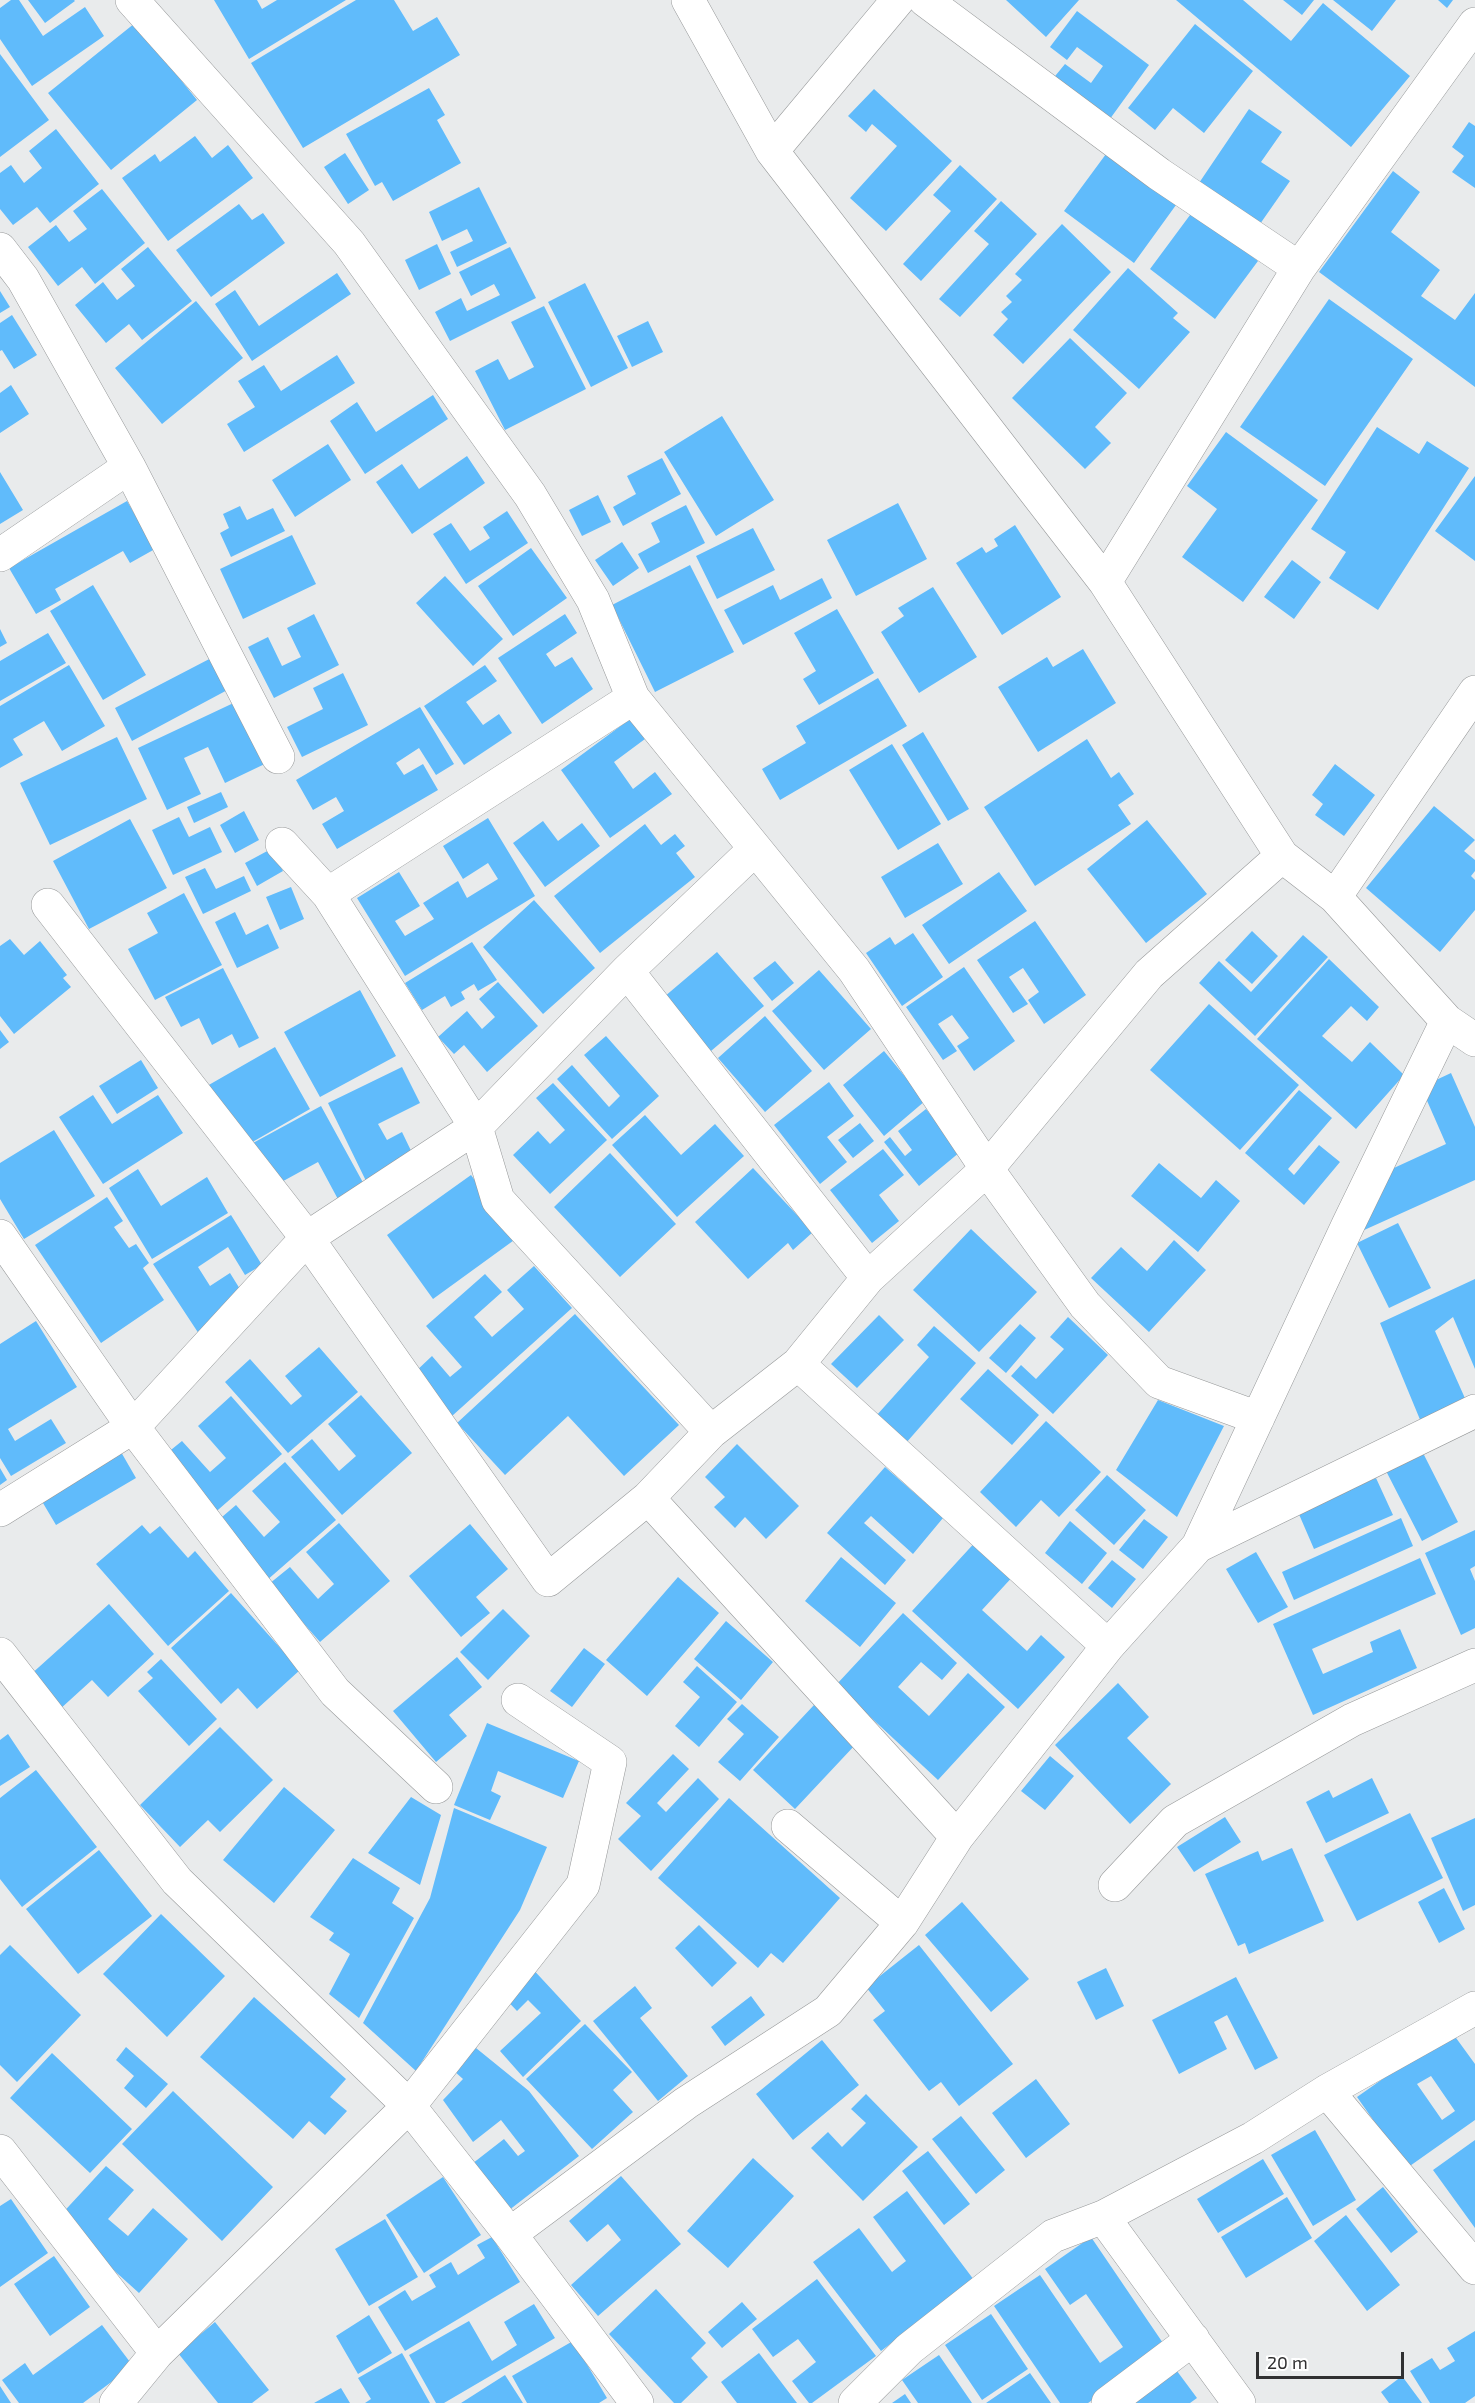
<!DOCTYPE html>
<html>
<head>
<meta charset="utf-8">
<style>
  body { margin:0 }
  #map { position:relative; width:1475px; height:2403px; overflow:hidden; background:#e9ebec; font-family:"Exo 2",sans-serif }
  canvas { display:block }
  .scale { position:absolute; left:1256px; top:2352px; width:148px; height:27px; box-sizing:border-box; border:3px solid #303031; border-top:0; padding-left:8px; font-size:18px; line-height:21px; white-space:nowrap; color:#303031; -webkit-text-stroke:4px #fff; paint-order:stroke }
</style>
</head>
<body>
<div id="map">
<canvas width="1475" height="2403"></canvas>
<div class="scale">20 m</div>
</div>
<script>
const context = document.querySelector('canvas').getContext('2d');
context.lineJoin = 'round';
function fill(path, color) { context.fillStyle = color; context.fill(path, 'evenodd'); }
function strokePath(path, color, width, dash) { context.strokeStyle = color; context.lineWidth = width; context.lineCap = dash ? 'butt' : 'round'; context.setLineDash(dash || []); context.stroke(path); }
fill(new Path2D(`
  M11 0H19L43 36 85 7 104 36 32 86 0 39V8Z
  M28 0H74L75 1 45 23Z
  M214 0H257L262 9 277 0H346L249 59Z
  M356 0H394L413 31 437 17 460 55 303 148 251 63Z
  M1006 0H1079L1046 37Z
  M1176 0H1243L1291 41 1323 3 1410 76 1351 147Z
  M1283 0H1314L1302 15Z
  M1333 0H1396L1372 31Z
  M1438 0H1453L1447 8Z
  M1077 11 1149 65 1107 123 1051 81 1065 64 1091 83 1103 66 1077 47 1067 60 1050 47Z
  M135 23 197 100 111 170 48 93Z
  M1195 24 1253 71 1204 133 1173 108 1155 130 1128 108Z
  M0 54 49 120 0 157Z
  M429 88 445 115 437 120 461 163 393 201 382 182 375 186 346 134Z
  M874 89 952 161 886 231 850 198 897 146 872 124 866 132 848 116Z
  M1249 109 1282 132 1261 162 1290 181 1260 224 1199 183Z
  M1469 122 1475 126V188L1452 172 1464 156 1452 147Z
  M56 129 99 184 50 223 37 207 13 225 0 209V173L11 165 24 183 42 168 29 151Z
  M195 136 212 158 228 145 253 178 168 241 122 178 155 154 160 162Z
  M345 153 369 190 348 204 324 167Z
  M1106 154 1176 205 1134 263 1064 211Z
  M960 165 997 199 921 281 903 264 951 211 933 195Z
  M1393 171 1420 192 1391 232 1440 270 1421 296 1455 320 1475 293V387L1319 272Z
  M479 187 507 243 457 267 450 252 473 241 467 229 442 241 429 212Z
  M102 189 145 243 95 284 82 267 58 286 28 247 56 225 69 242 87 229 73 211Z
  M1001 201 1037 234 960 317 939 299 989 244 974 231Z
  M239 204 252 220 263 213 285 243 211 297 176 250Z
  M1193 211 1258 261 1215 319 1150 269Z
  M1062 224 1111 272 1023 364 993 335 1008 319 1001 312 1012 302 1006 296 1022 280 1015 274Z
  M437 244 451 274 419 290 405 260Z
  M148 247 192 301 142 340 129 324 106 343 75 305 103 282 117 300 135 286 121 269Z
  M510 247 536 298 450 341 435 312 461 298 467 311 500 295 494 284 471 296 459 272Z
  M1128 268 1178 313 1173 318 1190 332 1139 389 1073 330Z
  M337 273 351 294 252 361 215 304 235 290 259 326Z
  M585 283 628 368 591 387 548 302Z
  M0 291 10 307 0 313Z
  M1329 299 1413 359 1325 486 1240 427Z
  M196 301 243 358 162 424 115 368Z
  M544 306 586 389 505 430 475 371 498 359 509 380 534 367 511 322Z
  M12 315 37 355 14 369 2 350 0 351V323Z
  M648 321 663 352 632 367 617 336Z
  M1070 338 1127 393 1095 427 1111 443 1085 469 1012 398Z
  M337 355 355 383 244 452 227 424 255 407 238 381 264 365 281 391Z
  M11 385 29 414 0 433V393Z
  M433 395 448 419 365 474 330 421 357 402 376 432Z
  M722 416 774 500 716 536 664 452Z
  M1377 427 1419 454 1427 441 1469 468 1378 610 1329 578 1346 552 1311 529Z
  M1226 432 1318 500 1243 602 1182 557 1217 509 1187 486Z
  M328 444 351 480 295 517 272 480Z
  M467 456 485 483 412 534 376 482 402 464 419 489Z
  M662 458 681 494 623 526 613 507 636 494 627 476Z
  M0 472 23 510 0 524Z
  M1475 476V561L1435 531Z
  M598 495 611 522 582 536 569 510Z
  M127 501 155 549 130 563 123 551 55 589 61 600 36 614 9 568Z
  M898 503 927 559 856 596 827 540Z
  M686 505 705 543 648 573 638 554 660 542 651 523Z
  M240 506 247 520 273 508 285 531 231 557 220 533 229 528 223 514Z
  M507 511 528 543 466 584 433 534 451 523 470 551 490 538 483 527Z
  M1015 525 1061 597 1002 635 956 563 982 547 986 553 998 546 994 539Z
  M753 528 775 570 717 599 696 556Z
  M292 535 316 584 243 619 220 569Z
  M622 542 639 568 613 586 595 560Z
  M531 548 567 598 513 636 478 586Z
  M1292 560 1321 582 1294 619 1264 597Z
  M690 565 734 652 655 692 612 605Z
  M445 576 503 639 473 666 416 603Z
  M822 578 832 598 743 645 724 610 773 585 780 600Z
  M93 585 146 675 103 700 50 611Z
  M933 587 977 657 919 693 881 632 904 616 898 608Z
  M837 609 874 673 819 705 803 679 816 671 794 633Z
  M314 614 339 665 274 698 248 647 268 637 282 666 301 657 287 628Z
  M565 614 577 633 546 654 555 667 572 657 593 689 542 724 498 658Z
  M0 629 7 643 0 647Z
  M48 633 66 663 0 701V661Z
  M1083 649 1116 703 1038 752 998 687 1047 657 1053 667Z
  M217 655 233 687 132 741 115 708Z
  M69 665 105 726 62 751 44 721 13 739 23 755 0 768V706Z
  M485 665 497 681 466 702 483 725 499 714 512 733 464 765 424 706Z
  M343 673 368 725 302 757 287 727 323 709 313 688Z
  M878 678 907 726 780 800 762 769 806 743 796 726Z
  M242 699 271 761 225 783 208 747 184 758 201 794 167 810 138 748Z
  M420 707 454 764 436 775 419 748 396 763 404 775 423 764 438 790 337 849 322 824 344 811 336 797 313 810 296 780Z
  M630 719 645 739 614 762 633 789 655 772 672 794 610 838 561 770Z
  M923 732 969 809 948 821 902 745Z
  M117 737 147 799 50 845 20 783Z
  M1087 739 1111 778 1119 772 1134 794 1118 805 1131 824 1035 886 984 807Z
  M892 744 941 824 898 850 849 770Z
  M1335 764 1375 795 1344 836 1315 815 1323 804 1312 795Z
  M221 792 228 807 194 823 187 807Z
  M1434 806 1475 840 1464 851 1475 860V871L1471 876 1475 880V910L1440 952 1366 888Z
  M244 811 259 840 235 853 220 825Z
  M179 817 189 837 210 827 222 852 173 875 152 830Z
  M488 818 535 896 405 976 357 898 399 872 420 906 395 921 405 936 434 919 423 903 458 881 467 898 498 879 488 863 463 879 443 846Z
  M130 819 167 888 89 929 53 861Z
  M1147 820 1207 894 1146 943 1087 869Z
  M543 821 558 841 582 823 600 846 545 887 513 843Z
  M645 824 661 845 675 834 685 846 676 853 695 877 600 953 554 896Z
  M938 843 963 884 905 918 881 877Z
  M271 849 283 871 257 886 245 863Z
  M205 868 216 889 244 876 251 891 203 914 185 877Z
  M999 872 1027 911 949 964 922 925Z
  M291 887 304 919 280 930 266 897Z
  M184 893 222 965 155 1000 128 949 158 933 147 913Z
  M534 900 595 968 543 1014 483 947Z
  M235 912 246 935 268 924 279 948 237 968 215 922Z
  M1035 921 1086 995 1044 1024 1028 1000 1039 992 1023 968 1009 977 1028 1004 1013 1013 977 960Z
  M1252 931 1278 956 1252 984 1225 960Z
  M913 933 943 977 902 1006 866 953 890 937 895 945Z
  M1303 935 1328 957 1255 1036 1199 983 1219 961 1251 992Z
  M10 939 24 955 40 941 67 975 63 978 71 987 14 1034 0 1016V946Z
  M472 942 497 980 478 991 474 984 461 992 465 999 451 1007 445 996 422 1010 405 983Z
  M717 952 764 1006 711 1051 664 997Z
  M1329 959 1379 1007 1367 1021 1351 1006 1322 1036 1352 1062 1370 1042 1404 1075 1356 1129 1257 1039Z
  M775 961 794 983 772 1001 753 978Z
  M964 967 1015 1041 974 1071 957 1046 969 1038 952 1015 938 1024 957 1051 943 1060 906 1007Z
  M223 968 259 1038 239 1048 232 1034 212 1045 199 1018 181 1027 165 997Z
  M819 970 871 1029 824 1070 772 1011Z
  M498 982 538 1026 487 1072 464 1045 454 1054 438 1037 467 1011 482 1029 495 1017 479 999Z
  M360 990 396 1056 320 1097 284 1032Z
  M1209 1004 1299 1085 1240 1150 1150 1070Z
  M765 1016 812 1071 765 1112 718 1058Z
  M0 1030 9 1042 0 1049Z
  M606 1036 659 1096 612 1139 557 1079 572 1065 609 1107 620 1096 584 1055Z
  M275 1047 310 1109 242 1148 207 1086Z
  M884 1051 925 1101 884 1136 843 1085Z
  M141 1060 158 1088 117 1114 99 1086Z
  M402 1067 420 1103 378 1124 387 1140 402 1132 415 1159 367 1183 328 1103Z
  M1451 1073 1475 1127V1180L1362 1231 1383 1173 1446 1144 1421 1087Z
  M829 1082 854 1116 827 1137 847 1162 820 1184 774 1125Z
  M553 1083 607 1140 550 1194 513 1155 538 1131 550 1144 565 1130 536 1098Z
  M1299 1090 1332 1118 1288 1169 1294 1175 1319 1145 1340 1162 1304 1205 1245 1153Z
  M93 1095 112 1124 158 1095 183 1133 103 1184 59 1117Z
  M321 1106 366 1188 340 1203 318 1162 276 1185 253 1143Z
  M926 1109 960 1152 919 1186 884 1142 890 1137 905 1156 912 1150 898 1131Z
  M645 1115 681 1155 715 1124 744 1156 677 1217 612 1145Z
  M860 1123 874 1141 853 1158 838 1140Z
  M54 1130 95 1196 24 1239 0 1199V1163Z
  M883 1149 904 1175 879 1195 899 1221 872 1243 830 1190Z
  M610 1153 676 1224 620 1277 554 1207Z
  M1159 1163 1201 1198 1216 1180 1240 1201 1198 1252 1131 1196Z
  M753 1168 813 1232 793 1250 788 1243 748 1279 695 1222Z
  M138 1169 161 1206 207 1177 228 1213 152 1259 109 1188Z
  M471 1175 517 1238 433 1299 387 1235Z
  M107 1197 123 1221 114 1227 129 1248 136 1244 149 1263 143 1268 164 1300 101 1343 35 1245Z
  M231 1215 262 1265 245 1275 228 1247 198 1267 210 1286 230 1273 248 1302 199 1334 153 1264Z
  M1398 1223 1431 1288 1389 1308 1357 1243Z
  M971 1229 1037 1292 979 1352 913 1290Z
  M1174 1240 1206 1270 1149 1332 1091 1278 1121 1247 1147 1271Z
  M534 1266 572 1308 452 1416 414 1373 432 1356 450 1377 462 1367 426 1326 485 1274 502 1292 474 1317 492 1337 524 1309 507 1290Z
  M1475 1279V1369L1453 1317 1435 1331 1468 1405 1421 1422 1380 1323Z
  M575 1314 679 1425 624 1476 568 1416 505 1475 457 1423Z
  M879 1315 904 1340 857 1388 831 1364Z
  M1068 1317 1108 1355 1053 1414 1011 1376 1021 1365 1036 1379 1064 1349 1050 1337Z
  M36 1321 77 1387 8 1429 15 1441 51 1419 66 1443 11 1476 0 1458V1344Z
  M1020 1324 1036 1338 1006 1373 989 1358Z
  M934 1326 976 1363 906 1443 876 1416 929 1357 917 1345Z
  M319 1347 358 1392 288 1453 225 1382 250 1359 291 1405 302 1396 285 1376Z
  M988 1369 1039 1415 1012 1445 960 1399Z
  M361 1395 412 1453 342 1515 291 1457 312 1439 339 1471 356 1456 328 1424Z
  M231 1396 282 1454 211 1516 161 1458 182 1441 210 1472 226 1458 198 1426Z
  M1158 1400 1224 1426 1177 1517 1116 1470Z
  M1046 1421 1101 1472 1059 1517 1041 1500 1016 1527 980 1492Z
  M737 1444 799 1506 766 1539 745 1517 735 1528 714 1507 725 1497 705 1477Z
  M1421 1449 1458 1522 1422 1541 1384 1467Z
  M121 1452 136 1478 56 1525 40 1498Z
  M285 1462 336 1520 266 1581 215 1523 236 1505 264 1537 280 1522 252 1491Z
  M885 1467 943 1518 913 1554 871 1516 864 1523 906 1560 885 1585 827 1533Z
  M0 1468 7 1480 0 1485Z
  M1107 1475 1146 1510 1114 1545 1075 1510Z
  M1376 1478 1393 1515 1314 1549 1298 1512Z
  M1401 1518 1413 1546 1294 1600 1282 1572Z
  M1144 1519 1168 1537 1143 1569 1119 1550Z
  M1070 1521 1107 1553 1082 1584 1045 1553Z
  M339 1523 390 1581 320 1642 269 1584 290 1567 318 1599 334 1584 306 1552Z
  M470 1524 508 1569 476 1597 490 1613 461 1637 409 1576Z
  M142 1525 150 1534 160 1526 188 1558 195 1551 229 1591 168 1646 96 1564Z
  M1475 1530V1566L1470 1569 1475 1581V1628L1461 1635 1425 1553Z
  M979 1538 1016 1573 982 1610 1027 1651 1041 1635 1065 1657 1018 1709 912 1611Z
  M1256 1552 1288 1607 1258 1623 1226 1569Z
  M841 1557 896 1603 860 1647 805 1601Z
  M1420 1558 1436 1594 1312 1649 1323 1674 1373 1652 1370 1642 1400 1629 1417 1668 1313 1715 1273 1624Z
  M1112 1560 1136 1579 1112 1608 1088 1588Z
  M678 1577 719 1613 647 1696 606 1660Z
  M231 1593 300 1670 257 1709 238 1688 221 1704 171 1648Z
  M109 1604 154 1654 108 1697 92 1680 59 1710 29 1676Z
  M503 1609 530 1636 488 1680 460 1652Z
  M903 1613 957 1663 942 1680 921 1662 898 1687 929 1716 968 1673 1005 1707 938 1780 836 1685Z
  M726 1621 773 1662 741 1700 694 1659Z
  M584 1648 605 1664 572 1707 550 1691Z
  M457 1657 482 1687 449 1715 467 1736 436 1762 393 1711Z
  M161 1659 217 1719 189 1746 138 1691 153 1678 147 1672Z
  M697 1666 737 1702 699 1747 675 1726 700 1697 683 1682Z
  M1118 1683 1149 1717 1127 1738 1171 1784 1130 1824 1055 1745Z
  M742 1704 779 1737 740 1781 718 1762 744 1734 727 1719Z
  M814 1705 856 1744 795 1809 753 1770Z
  M487 1723 579 1761 563 1798 498 1771 491 1791 501 1796 490 1820 454 1805Z
  M220 1727 273 1780 220 1832 208 1820 180 1847 140 1805Z
  M8 1734 30 1767 0 1786V1740Z
  M673 1754 689 1769 657 1803 666 1812 698 1778 719 1799 651 1871 618 1839 641 1816 626 1803Z
  M1050 1756 1074 1776 1045 1810 1021 1791Z
  M36 1770 97 1847 22 1907 0 1879V1798Z
  M1372 1778 1389 1813 1326 1843 1306 1802 1329 1790 1333 1798Z
  M284 1787 335 1830 274 1903 223 1860Z
  M411 1797 441 1815 420 1885 368 1853Z
  M729 1798 840 1898 783 1963 771 1953 758 1968 658 1878Z
  M454 1808 547 1847 520 1910 416 2071 363 2023 430 1898Z
  M1410 1813 1443 1878 1357 1921 1324 1855Z
  M1225 1817 1241 1842 1194 1872 1177 1847Z
  M1475 1818V1905L1463 1911 1431 1838Z
  M1292 1848 1324 1921 1249 1954 1245 1943 1238 1946 1205 1874 1258 1851 1262 1861Z
  M99 1850 152 1916 78 1974 26 1909Z
  M353 1858 400 1888 392 1903 414 1918 359 2018 329 1994 350 1954 329 1940 334 1933 310 1917Z
  M1444 1888 1465 1929 1439 1943 1418 1902Z
  M962 1902 1029 1979 991 2012 925 1935Z
  M161 1914 225 1976 167 2037 103 1974Z
  M699 1925 737 1963 712 1987 675 1948Z
  M10 1945 81 2015 17 2082 0 2065V1955Z
  M919 1945 1013 2064 959 2106 941 2082 929 2091 873 2020 885 2011 866 1987Z
  M529 1965 581 2021 523 2077 500 2051 541 2013 528 2000 517 2011 500 1993Z
  M1106 1968 1124 2006 1096 2020 1077 1982Z
  M1236 1977 1278 2058 1255 2070 1227 2015 1214 2022 1227 2049 1179 2074 1152 2020Z
  M635 1986 652 2008 640 2018 688 2076 658 2101 593 2021Z
  M751 1996 765 2015 725 2046 711 2027Z
  M254 1997 346 2079 330 2097 347 2111 325 2135 309 2121 293 2139 200 2057Z
  M585 2024 632 2072 613 2090 633 2112 592 2149 526 2079Z
  M1451 2031 1475 2064V2120L1407 2168 1357 2097ZM1431 2076 1455 2111 1442 2120 1417 2084Z
  M822 2040 859 2085 793 2140 756 2094Z
  M126 2047 168 2084 146 2108 124 2088 134 2076 116 2060Z
  M476 2048 529 2091 579 2156 504 2214 468 2167 504 2139 518 2156 525 2151 501 2120 473 2142 443 2100 463 2079 454 2071Z
  M52 2053 132 2129 90 2173 10 2098Z
  M1036 2079 1070 2124 1026 2158 992 2113Z
  M173 2091 273 2187 222 2241 122 2144Z
  M866 2094 918 2147 863 2201 811 2148 828 2132 842 2147 866 2123 851 2109Z
  M961 2116 1005 2170 976 2194 932 2139Z
  M1315 2130 1356 2200 1313 2226 1271 2155Z
  M1475 2140V2228L1433 2170Z
  M928 2151 970 2204 944 2225 902 2171Z
  M753 2158 794 2196 728 2268 687 2231Z
  M1263 2159 1284 2194 1218 2233 1197 2199Z
  M106 2166 134 2190 108 2219 128 2236 153 2208 188 2239 139 2293 57 2219Z
  M621 2176 681 2244 598 2316 571 2285 621 2240 608 2224 587 2242 569 2221Z
  M443 2177 481 2235 424 2273 386 2215Z
  M1383 2187 1418 2232 1391 2253 1356 2209Z
  M907 2191 974 2280 881 2351 813 2262 859 2228 892 2272 906 2261 873 2217Z
  M1287 2197 1312 2238 1246 2278 1221 2237Z
  M11 2199 48 2253 0 2287V2206Z
  M1346 2215 1400 2285 1367 2311 1314 2241Z
  M385 2219 418 2277 369 2306 335 2249Z
  M492 2237 520 2282 405 2351 378 2307 405 2290 412 2301 436 2287 429 2275 451 2262 458 2275 485 2258 477 2245Z
  M1091 2237 1167 2349 1088 2403H1060L994 2306 1040 2275 1100 2363 1123 2347 1086 2294 1070 2305 1045 2269Z
  M54 2256 90 2307 50 2336 14 2284Z
  M817 2279 876 2356 812 2403H809L792 2381 816 2362 798 2339 773 2357 752 2329Z
  M656 2289 706 2343 691 2358 708 2377 681 2403H674L609 2334Z
  M742 2302 757 2319 722 2348 708 2332Z
  M534 2304 555 2338 444 2403H436L409 2355 469 2321 492 2361 517 2345 504 2322Z
  M991 2314 1028 2369 982 2400 945 2345Z
  M369 2315 392 2353 358 2374 336 2336Z
  M215 2322 269 2390 252 2403H218L178 2353Z
  M102 2325 133 2366 83 2403H19L2 2380 25 2363 33 2375Z
  M1475 2331V2396L1465 2403H1430L1410 2371 1432 2358 1440 2370 1455 2361 1447 2348Z
  M573 2341 607 2398 599 2403H527L512 2376Z
  M402 2353 430 2403H365L371 2399 358 2378Z
  M759 2353 797 2403H737L721 2382Z
  M939 2355 972 2403H918L902 2380Z
  M1174 2367 1197 2398 1190 2403H1125Z
  M1030 2373 1051 2403H986Z
  M505 2375 523 2403H461Z
  M1402 2376 1422 2403H1389L1381 2392Z
  M0 2386 11 2403H0Z
  M341 2388 350 2403H314Z
  M905 2394 911 2403H892Z`), '#60bbfb');
const street = new Path2D(`
  M132 0 349 243 530 495 593 600 633 698 854 970 987 1169 1085 1305 1159 1382 1258 1418
  M688 0 772 151 1105 582 1282 856 1335 897 1447 1021 1475 1040
  M925 0 1159 174 1299 268
  M772 151 898 0
  M0 249 23 279 129 467 0 555
  M129 467 278 757
  M1105 582 1299 268 1475 24
  M633 698 328 894 476 1127 498 1200 711 1432
  M282 844 328 894
  M1335 897 1475 692
  M48 905 307 1238 548 1580 648 1498 711 1432 798 1364 868 1278 987 1169 1149 974 1282 856
  M627 971 868 1278
  M0 1236 133 1427 335 1692 436 1787
  M798 1364 1108 1646
  M648 1498 957 1837
  M0 1510 133 1427 307 1238 476 1127 627 971 755 849
  M1198 1546 1475 1411
  M0 1654 177 1881 409 2106 510 2234 637 2403
  M788 1826 902 1923
  M1115 1885 1175 1821 1352 1720 1475 1665
  M1327 2091 1475 2268
  M0 2151 157 2353
  M1103 2217 1239 2403
  M510 2234 686 2103 828 2011 902 1923 957 1837 1108 1646 1198 1546 1348 1225 1447 1021
  M116 2403 157 2353 409 2106 583 1885 610 1762 518 1700
  M855 2403 909 2349 1053 2236 1103 2217 1253 2138 1327 2091 1475 2008
  M1108 2403 1193 2339`);
strokePath(street, '#97999a', 34);
strokePath(street, '#fff', 33);
</script>
</body>
</html>
